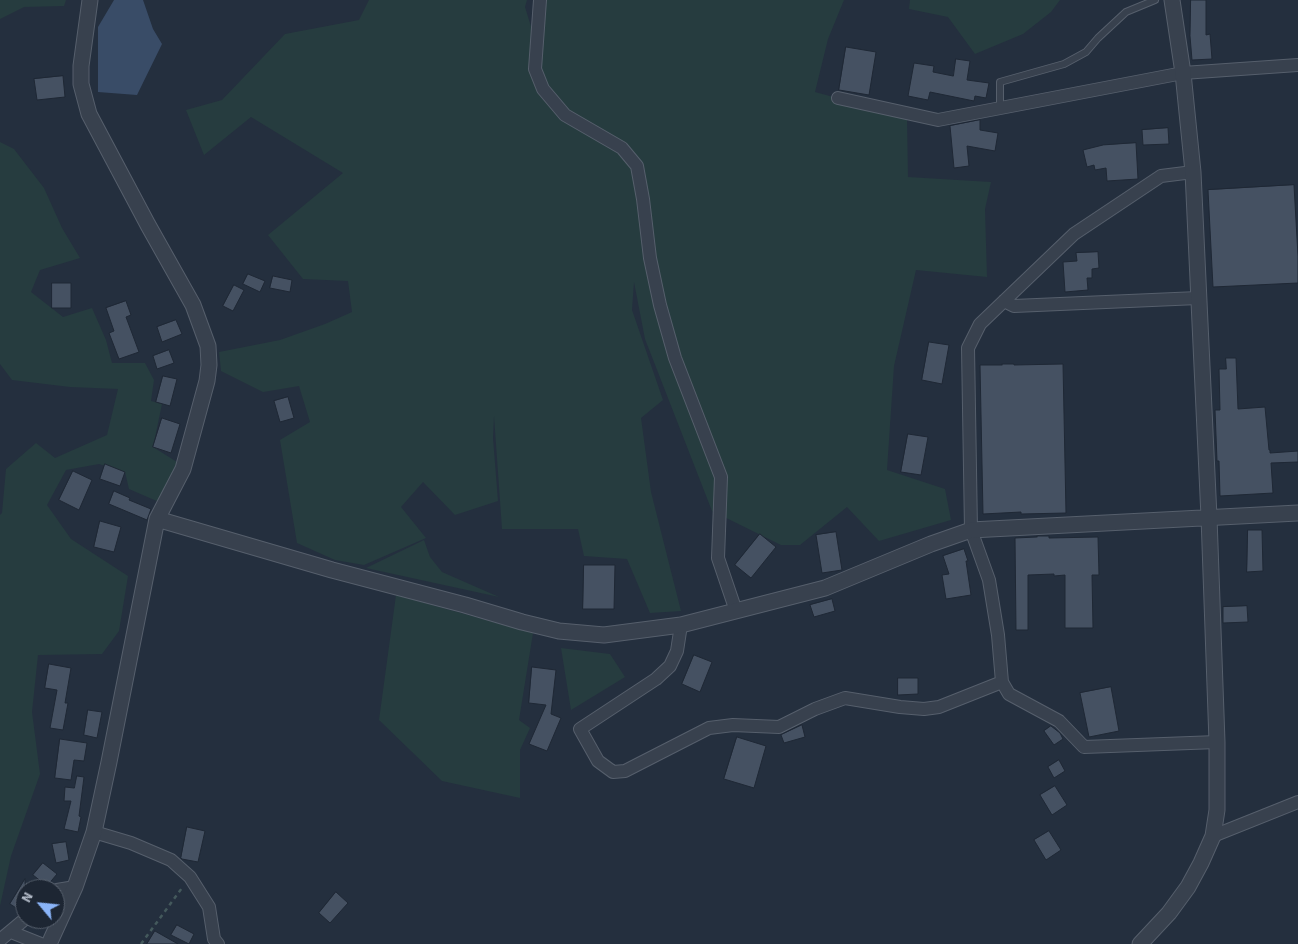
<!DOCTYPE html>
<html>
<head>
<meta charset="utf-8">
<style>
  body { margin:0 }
  #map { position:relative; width:1298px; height:944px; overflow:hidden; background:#242f3e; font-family:"Source Sans 3",sans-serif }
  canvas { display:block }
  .north { position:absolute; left:15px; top:879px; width:50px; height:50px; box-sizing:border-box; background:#1d2633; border:1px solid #59626f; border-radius:50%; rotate:298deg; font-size:14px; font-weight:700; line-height:20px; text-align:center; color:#b4bcc9 }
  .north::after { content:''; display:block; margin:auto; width:18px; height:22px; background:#8ab4f8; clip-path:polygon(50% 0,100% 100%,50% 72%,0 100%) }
</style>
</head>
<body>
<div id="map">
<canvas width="1298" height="944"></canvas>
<div class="north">N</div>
</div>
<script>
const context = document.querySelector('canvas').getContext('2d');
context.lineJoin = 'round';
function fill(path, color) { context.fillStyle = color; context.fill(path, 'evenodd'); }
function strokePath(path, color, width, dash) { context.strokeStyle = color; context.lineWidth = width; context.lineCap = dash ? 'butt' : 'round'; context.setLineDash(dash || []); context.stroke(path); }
fill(new Path2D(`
  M0 0H66L64 6 24 7 0 19Z
  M369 0H527L525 7 533 33 543 0H844L828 39 815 92 907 117 908 177 991 182 985 209 987 277 916 270 894 366 887 470 945 489 951 520 879 541 847 507 800 545H781L712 511 645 339 634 282 632 310 663 400 641 418 651 492 681 611 650 613 627 559 584 556 578 529H502L494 416 493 438 498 501 455 515 423 482 401 507 426 538 364 565 335 560 297 543 280 440 310 422 299 386 263 392 221 371 219 352 280 340 325 324 352 312 348 281 303 279 268 235 343 173 251 117 204 155 186 110 222 100 285 34 359 20Z
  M910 0H1060L1051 12 1023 34 975 54 948 17 909 9Z
  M0 142 14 149 44 188 62 228 80 258 40 270 31 292 63 317 92 308 106 340 112 363H145L154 380 151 401 162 404 153 447 177 462 159 502 129 489 125 472 99 464 66 470 47 505 71 539 128 576 119 631 102 654 38 655 32 712 40 774 11 856 0 906V515L2 513 6 469 36 443 55 458 107 435 118 389 70 387 12 380 0 364Z
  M424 540 430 557 442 572 499 597 366 568Z
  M396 595 533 633 519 720 530 728 520 750V798L442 781 379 720Z
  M561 648 610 654 625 677 571 710Z`), '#263c3f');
fill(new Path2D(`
  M114 0H143L153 29 162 44 137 95 98 92V27Z`), '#394c67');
const building = new Path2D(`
  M1191 0H1206V35L1210 34 1212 59 1192 60 1190 36Z
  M846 47 876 52 869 95 839 90Z
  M956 59 970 61 967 80 989 83 986 98 975 96 974 101 930 92 928 100 908 96 914 63 934 66 933 72 953 76Z
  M63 76 65 97 37 100 34 79Z
  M980 120V130L998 133 995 151 967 146 969 166 954 168 950 126Z
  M1168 128 1169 144 1143 145 1142 130Z
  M1136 143 1138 179 1107 181 1106 168 1095 170 1094 165 1087 167 1083 150 1103 145Z
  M1294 185 1298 256V283L1213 287 1208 190Z
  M1098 252 1099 268 1092 269V278H1087L1088 290 1065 292 1063 262 1077 261 1076 253Z
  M248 274 265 281 260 292 243 284Z
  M273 276 292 280 290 292 270 288Z
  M52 283H71V308H52Z
  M234 285 244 290 233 311 223 306Z
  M126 301 131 315 126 317 139 352 119 359 109 333 114 331 106 308Z
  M176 320 182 334 162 342 157 327Z
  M929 342 949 345 942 384 922 380Z
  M169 350 174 363 157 369 153 356Z
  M1226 358H1236L1238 409 1265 407 1269 450H1270V453L1298 451V462L1271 463 1273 493 1220 496 1219 461H1217L1215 410H1220L1219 369H1226Z
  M1002 364H1014V365L1063 364 1066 513 1021 514V512L983 514 980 365H1002Z
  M163 376 177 379 170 406 156 402Z
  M288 397 294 418 280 422 274 401Z
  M162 418 180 424 171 453 153 447Z
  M908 434 928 437 921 475 901 472Z
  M105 464 125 472 120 486 100 479Z
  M73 471 92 480 79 510 59 500Z
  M114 491 130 498 129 500 151 509 147 520 109 504Z
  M100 521 121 527 114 552 94 547Z
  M1248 530H1262L1263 571 1247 572Z
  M836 532 842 570 822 573 816 535Z
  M760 534 776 547 751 578 735 565Z
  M1037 536H1049V538L1098 537 1099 575H1092L1093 628H1065V575L1054 576V574L1028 575V630H1016L1015 538 1037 537Z
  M964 549 968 561H966L971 595 946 599 942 575 949 574 943 556Z
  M584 565H615L614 609H583Z
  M832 599 835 611 814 617 810 605Z
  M1247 606 1248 622 1223 623V607Z
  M694 655 712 662 700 692 682 684Z
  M49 664 71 668 65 703H68L63 730 50 728 57 690 45 688Z
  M532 667 556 670 551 714 561 718 547 751 529 744 546 705 529 703Z
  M898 678H918V694L898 695Z
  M1111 687 1119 731 1089 737 1080 693Z
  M88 710 102 712 97 738 84 735Z
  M802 725 805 737 784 743 781 735Z
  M1051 726 1060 733 1063 739 1054 745 1044 731Z
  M737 737 766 746 754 788 724 779Z
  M60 739 87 743 84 761 74 760 71 780 55 778Z
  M1059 760 1065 771 1054 778 1048 767Z
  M77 776 84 777 79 816 81 817 78 832 64 829 71 801H64L65 787 74 788Z
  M1055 786 1067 805 1052 815 1040 795Z
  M187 827 205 831 198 862 182 859 181 858Z
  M1049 831 1061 850 1046 860 1034 840Z
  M66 842 69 860 56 863 52 844Z
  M43 863 57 874 47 886 33 875Z
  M25 879V905L21 911 10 904Z
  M336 892 348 903 330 923 319 913Z
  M177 925 194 934 189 944 171 935Z
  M155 931 178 944H147Z`);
fill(building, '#455162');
strokePath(building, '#1f2835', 1);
const service = new Path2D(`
  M1000 108V82L1064 64 1086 52 1098 38 1126 12 1155 0`);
const minor = new Path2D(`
  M540 0 535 69 543 89 565 115 622 148 637 166 643 199 650 258 660 305 675 358 721 477 718 558 736 611
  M838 98 938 120 1183 73 1298 65
  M1193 172 1161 176 1074 234 980 324 968 348 971 530 989 580 998 635 1002 682 1009 694 1059 721 1084 747 1217 742
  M1004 301 1014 306 1198 298
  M681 625 677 651 670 666 656 679 580 729 598 761 613 772 625 771 709 728 733 725 779 727 815 709 845 698 900 707 924 709 939 707 1002 682
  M94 832 131 843 171 860 190 877 209 907 214 939 218 944
  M1213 836 1298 802
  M55 892 57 890 75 887
  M11 932 41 944
  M0 940 25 919`);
const tertiary = new Path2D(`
  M157 519 332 570 465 605 522 622 559 631 604 635 681 625 825 588 931 544 971 530 1298 513
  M49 944 75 887 94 832 109 762 157 519 183 469 207 381 209 365 208 346 193 305 148 225 89 114 81 84V66L90 0
  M1140 944 1169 913 1188 887 1201 863 1213 836 1217 810V742L1209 517 1193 172 1183 73 1172 0`);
strokePath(service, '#565f6c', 8);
strokePath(minor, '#565f6c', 14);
strokePath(tertiary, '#565f6c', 17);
strokePath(new Path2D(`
  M141 944 182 888`), '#44595c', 2.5, [4, 4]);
strokePath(service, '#38414e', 6);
strokePath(minor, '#38414e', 12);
strokePath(tertiary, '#38414e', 15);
</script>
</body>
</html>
